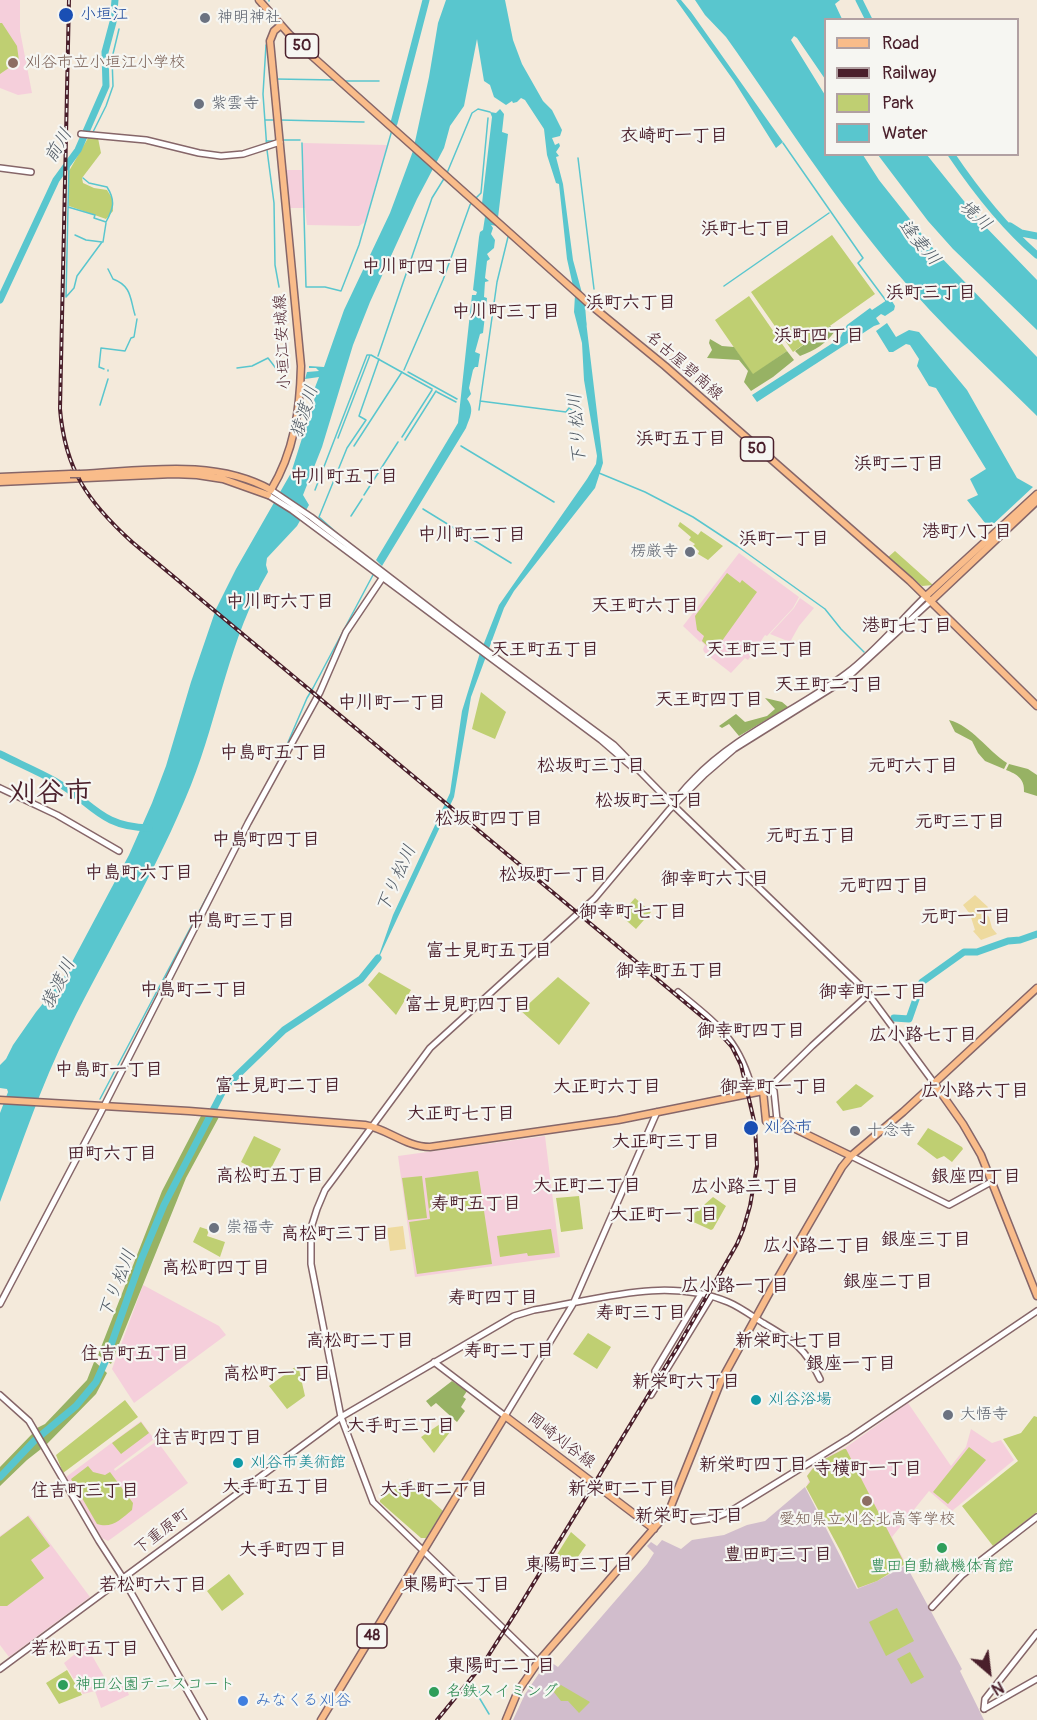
<!DOCTYPE html>
<html>
<head>
<meta charset="utf-8">
<style>
  body { margin:0 }
  #map { position:relative; width:1037px; height:1720px; overflow:hidden; background:#f4eadb; font-family:Pangolin,sans-serif }
  canvas { display:block }
  .legend { position:absolute; left:824px; top:18px; width:195px; height:138px; box-sizing:border-box; background:#f6f6f2; border:2px solid #b1a0a2; margin:0; padding:8px 10px; list-style:none; font-size:18px; color:#4a1f2b }
  .legend li { display:flex; align-items:center; gap:12px; height:30px }
  .legend b { width:30px; border:2px solid #b1a0a2 }
  .north { position:absolute; left:959px; top:1642px; width:60px; height:60px; -webkit-text-stroke:4px #f6f6f2; paint-order:stroke; rotate:152deg; font-size:16px; font-weight:700; line-height:24px; text-align:center; color:#4a1f2b }
  .north::after { content:''; display:block; margin:auto; width:21px; height:27px; background:#4a1f2b; clip-path:polygon(50% 0,100% 100%,50% 72%,0 100%) }
</style>
</head>
<body>
<div id="map">
<canvas width="1037" height="1720"></canvas>
<ul class="legend">
<li><b style="height:8px;background:#f9bc8a"></b>Road</li>
<li><b style="height:8px;background:#4a1f2b"></b>Railway</li>
<li><b style="height:16px;background:#bfcf72"></b>Park</li>
<li><b style="height:16px;background:#59c6ce"></b>Water</li>
</ul>
<div class="north">N</div>
</div>
<script>
const context = document.querySelector('canvas').getContext('2d');
context.lineJoin = 'round';
function fill(path, color) { context.fillStyle = color; context.fill(path, 'evenodd'); }
function strokePath(path, color, width, dash) { context.strokeStyle = color; context.lineWidth = width; context.lineCap = dash ? 'butt' : 'round'; context.setLineDash(dash || []); context.stroke(path); }
function write(font, color, halo, rows, align = 'center') {
  context.font = font + ' Pangolin,"Klee One",sans-serif'; context.lineWidth = 4.5; context.setLineDash([]); context.textBaseline = 'middle'; context.strokeStyle = halo; context.fillStyle = color; for (const [text, x, y, turn = 0] of rows) {
    context.save(); context.translate(x, y); context.rotate((+turn || 0) * Math.PI / 180); context.textAlign = isNaN(turn) ? turn : align; if (halo) context.strokeText(text, 0, 0); context.fillText(text, 0, 0); context.restore();
  }
}
fill(new Path2D(`
  M0 0H20V31L32 93 18 95 0 88Z
  M303 143 387 145 365 222 359 226 307 225 305 208H289L286 170H303Z
  M739 553 799 597 793 608 767 636 765 635 748 660 745 658 731 673 704 652 703 649 705 645 701 641 700 642 683 626Z
  M800 598 814 608 799 626 790 642 770 634 794 608Z
  M545 1136 560 1257 415 1277 398 1156Z
  M143 1285 219 1326 226 1335 134 1403 112 1369Z
  M908 1403 951 1466 966 1447 971 1429 992 1443 1001 1440 1014 1460 952 1511 929 1491 892 1537 906 1564 877 1581 858 1589 841 1552 806 1487 809 1481 807 1476 816 1462 845 1448Z
  M141 1421 154 1439 114 1469 115 1471 157 1441 188 1483 108 1541 102 1538 66 1477Z
  M29 1515 90 1597 9 1657 0 1645V1536Z
  M86 1645 110 1687 124 1682 129 1695 101 1708 95 1691 83 1694 64 1663Z`), '#f5cfdb');
fill(new Path2D(`
  M805 1487 857 1589 877 1581 906 1565 962 1669 960 1671 984 1720H513L525 1694 540 1672 549 1661 558 1667 647 1564 654 1553 647 1546 651 1542 657 1546 662 1540 681 1549 692 1540 724 1535 747 1525 765 1521Z`), '#d1bdcc');
fill(new Path2D(`
  M0 23H2L17 46 19 61 0 74Z
  M88 138H98L101 153 82 178 83 183 94 188 107 190 112 198 113 211 106 219 69 206V171Z
  M832 235 875 294 793 352 751 292Z
  M749 296 787 351 753 375 715 320Z
  M680 522 698 535 701 531 723 546 708 560 698 554 699 551 693 546 695 544 689 540 691 537 678 526Z
  M895 551 933 585 922 586 887 558Z
  M727 573 740 583 742 580 757 592 714 652 702 641 704 636 697 630 695 616Z
  M481 692 506 712 495 739 472 729Z
  M635 898 651 912 636 929 620 915Z
  M379 972 411 990 396 1015 368 985Z
  M558 977 590 1003 559 1045 521 1011Z
  M856 1084 874 1096 861 1107 843 1111 836 1102Z
  M928 1128 962 1147 963 1149 952 1162 944 1156 937 1159 917 1144Z
  M254 1136 281 1149 267 1176 241 1162Z
  M478 1171 492 1264 417 1274 409 1222 430 1219 425 1178Z
  M422 1176 427 1218 408 1220 402 1178Z
  M579 1196 583 1229 561 1232 556 1198Z
  M713 1197 726 1206 713 1229 711 1230 689 1220V1218Z
  M200 1227 209 1230 207 1236 225 1242 220 1257 193 1242Z
  M551 1229 555 1253 528 1256 527 1253 500 1257 497 1236Z
  M588 1333 611 1347 597 1369 573 1354Z
  M298 1365 305 1396 287 1409 269 1386Z
  M125 1400 138 1417 63 1473 56 1455Z
  M1034 1416 1037 1417V1512L993 1546 962 1506 1018 1461 1003 1439 1021 1433Z
  M141 1422 149 1433 121 1454 112 1443Z
  M440 1424 450 1432 434 1453 421 1437Z
  M969 1447 986 1460 948 1504 933 1492Z
  M844 1449H846L905 1564 877 1581 858 1588 841 1552 806 1487 810 1482 807 1476 817 1463Z
  M88 1466 93 1472 105 1475 110 1472 133 1503 132 1510C121 1519 112 1529 97 1524L71 1479Z
  M408 1479 443 1511 426 1538H421L380 1502V1500Z
  M28 1516 50 1546 31 1560 44 1578 7 1606H0V1537Z
  M571 1532 586 1545 571 1567 556 1556Z
  M229 1574 244 1594 222 1611 207 1591Z
  M897 1608 914 1641 886 1656 869 1622Z
  M910 1652 924 1677 911 1684 897 1659Z
  M67 1670 82 1695 59 1704 46 1683Z
  M561 1685 590 1702 579 1713 568 1701H561L553 1691Z`), '#bfcf72');
fill(new Path2D(`
  M830 326 835 331C826 344 815 350 800 356L795 351Z
  M710 339 722 346 734 347 753 374 787 351 794 360 773 377 751 391 744 382 748 371 739 360 707 358 712 350 709 343Z
  M765 698 782 702 788 707 739 736 729 724 722 728 719 726 736 714 745 722 767 716 775 709Z
  M949 720C972 726 987 750 1007 763L1004 769 985 761 978 753 972 741 955 732Z
  M1009 764 1028 769 1037 775V796L1024 792C1025 779 1017 774 1006 770Z
  M201 1116 219 1117 186 1178 111 1364 98 1355 162 1191Z
  M92 1359 107 1373 96 1394 46 1445 37 1428 45 1424 87 1380 94 1362Z
  M452 1381 467 1391 463 1397 466 1399 461 1407 465 1411 457 1422 436 1403 431 1407 426 1401Z
  M33 1433 41 1449 27 1460 0 1486V1467Z`), '#97b264');
fill(new Path2D(`
  M975 895 988 907 985 913 989 917 992 928 997 934 981 940 973 931 975 930 970 914 963 905Z
  M403 1226 406 1249 390 1251 387 1228Z`), '#eeda9e');
fill(new Path2D(`
  M446 0H505L513 40 522 64 543 101 552 110 562 130 560 136 552 138 555 145 559 143 560 146 556 152 559 156 556 157 563 184 573 260 582 293 580 311 586 321 603 463 595 488 514 591 504 608 471 697 454 797 375 966 371 964 379 955 393 915 450 793 462 711 479 656 499 605 587 479 596 464 597 456 584 380 582 343 574 312 575 295 567 259 559 184 556 183 547 155 544 129 525 100 521 98 517 102 513 103 512 101 506 105 494 97 490 85 484 81 477 39 464 106 450 126 444 148 417 199 370 302 353 345 322 447 303 495 309 505 297 526 267 558 266 565 268 572C229 638 219 715 191 785 157 870 109 948 69 1029 41 1085 22 1144 0 1202V1113L8 1092 7 1089 0 1088V1065L6 1059 13 1045 36 1012 63 979 129 855 152 803 166 766 191 682 216 609 236 569 291 473 316 394 314 390 319 377 305 379 307 372 319 371 316 368H309V366L324 367 344 310 390 213 413 151 429 77 438 23Z
  M676 0H681L691 12 783 142 776 148 734 81Z
  M695 0H840L835 4 842 19 826 20 825 79 797 38 794 36 791 40 825 95 826 154 863 155 879 180 936 252 1037 357V416C990 369 939 324 897 273 834 199 782 116 726 37L705 15Z
  M500 109 504 114 502 132 508 134 497 226 491 225 493 228 491 234 495 240 494 248 487 254 490 259 487 261 485 278 489 281 485 282 484 297 487 298 483 333 480 334 475 352 480 354 478 367H475L473 370 469 388 471 394 467 399C475 409 470 417 466 428L382 566 376 560 458 423 472 295H476L477 292 473 290 479 237 480 232 483 230 485 217 481 212 492 117 490 112 496 113Z
  M878 155H927L980 221 1037 280V330L953 249 928 221Z
  M890 298 895 306 894 310 885 316 881 314 876 318 880 324 874 326 757 402 752 395 839 339 847 325 870 308 872 310Z
  M887 323 896 337 909 330 919 332 967 390 1017 478 1033 487 989 528 967 500 978 495 970 479 986 469 936 388 929 386 917 366 919 359 910 345 906 344 893 352H889L876 331Z`), '#59c6ce');
strokePath(new Path2D(`
  M269 1V0
  M266 45 263 94 267 150 274 203 275 265 279 287
  M275 79 336 80
  M344 81H379
  M265 120H276
  M280 120 364 122
  M93 132 106 106 113 86 112 58 119 29
  M283 140H300
  M266 141H275
  M302 143 306 287H325L341 291 359 245 392 130
  M783 143 863 258 858 263 887 302
  M578 158 594 289
  M447 173 472 113 478 109 490 112
  M476 198 481 193 488 118
  M68 207 95 215 94 218 106 222C113 209 116 201 107 187L89 183 83 178
  M103 242 106 223
  M108 269 113 279C132 286 130 299 135 315
  M724 286 829 213
  M66 297 69 163
  M66 297 74 288 77 276 102 242 86 240 75 235
  M371 355 432 389
  M378 356 432 198 445 177
  M237 368 252 366 268 358 278 371
  M104 369 99 367 101 348 125 351 131 338 134 337 137 319
  M404 370 443 280 470 205 473 201
  M108 371V370
  M408 372 457 399
  M437 392 456 402
  M480 401 566 412 569 408 576 413
  M100 405 108 379
  M479 410 497 282 508 237
  M402 437 432 390
  M338 438 370 355
  M405 440 436 391
  M354 446 402 372
  M461 446 554 502
  M599 473 645 492 693 517 737 546 825 609 841 629 864 652
  M315 490 367 355H370
  M364 495 398 442
  M423 509 511 563
  M351 516 362 499
  M338 534 319 517 347 448 366 420 359 416 379 359
  M100 1099 286 747 307 698 313 688 374 573
  M478 1690 481 1695
  M480 1699 489 1714`), '#59c6ce', 1.5);
strokePath(new Path2D(`
  M859 0 869 20
  M394 123 426 0
  M951 154C976 191 1003 226 1037 255
  M1010 226 1021 233 1037 236
  M581 299 583 324
  M0 300 56 180 78 150 106 86 105 52 113 22 115 0
  M0 754C18 763 37 771 55 781 93 803 100 827 149 828
  M894 1018 909 1019 922 982 964 952H977L1008 941 1020 940 1037 934
  M0 1477 34 1441 76 1406 96 1382 105 1362 141 1260 164 1205 225 1087 284 1030 361 979 378 958`), '#59c6ce', 7);
const minor = new Path2D(`
  M81 134 146 140 199 153 221 156 243 154 280 142
  M0 168 31 172
  M271 490 311 517 453 626 614 745 672 804 866 991 934 1083
  M268 495 292 510 601 740 631 766
  M0 788 57 815 119 851
  M674 804C679 794 686 787 694 779 737 734 798 710 847 673 876 651 900 621 926 596
  M678 992C718 1025 739 1039 753 1092
  M770 1087 774 1091 777 1120
  M763 1091 770 1087 812 1046 869 994
  M851 1156 949 1205 991 1182
  M0 1304 100 1114 248 823 320 692 346 632 385 574
  M434 1362 505 1416 573 1304 657 1112
  M655 1371 701 1294
  M0 1395 29 1421 99 1541 121 1575 204 1720
  M651 1395 711 1297
  M694 1521 714 1518 731 1511 848 1439 1037 1311
  M932 1607 962 1575 1037 1517
  M538 1662 373 1502 341 1417 311 1264V1228L317 1209 325 1190 334 1178 430 1048 595 898 669 810 705 774 734 749 846 679 931 601
  M0 1669 341 1417 514 1316 534 1310C597 1300 666 1276 728 1302 740 1307 752 1316 763 1323 792 1340 805 1347 820 1379
  M984 1709 985 1699 1037 1633
  M984 1709 1037 1679`);
const major = new Path2D(`
  M259 0 289 34 313 57 587 302 665 366 910 581 1037 706
  M80 474C143 471 214 458 271 490 294 452 300 410 301 366L270 41 274 31 281 25
  M0 477 70 474
  M0 482 173 474 197 475 223 479 268 495
  M926 596 1037 494
  M931 601 1037 501
  M934 1083 963 1124 981 1155 1037 1296
  M0 1100 189 1111 365 1125C388 1129 406 1147 430 1147L618 1120 763 1091 766 1121 777 1120 851 1156
  M321 1720 505 1416 654 1529
  M506 1720 518 1691 538 1662 669 1511 721 1381 772 1288 842 1167 851 1156 903 1112 1037 988`);
strokePath(minor, '#866669', 8);
strokePath(major, '#866669', 9);
strokePath(minor, '#fff', 5);
strokePath(major, '#f9bc8a', 6);
const rail = new Path2D(`
  M69 0 60 409C65 470 88 502 132 542L711 1024 732 1047 741 1065 755 1125 757 1166 750 1206 743 1230 737 1244 677 1348 516 1612 483 1664 437 1720`);
strokePath(rail, '#4a1f2b', 4);
strokePath(rail, '#f6f6f2', 1.5, [4.5]);
const majorBridge = new Path2D(`
  M70 474H80`);
strokePath(majorBridge, '#866669', 9, []);
strokePath(majorBridge, '#f9bc8a', 6);
for (const [x, y, r, color] of [
  [66,15,8,"#1a4fb4"],
  [205,18,6,"#6b7280"],
  [13,63,6,"#8d6e63"],
  [199,104,6,"#6b7280"],
  [690,552,6,"#6b7280"],
  [751,1128,8,"#1a4fb4"],
  [855,1131,6,"#6b7280"],
  [214,1228,6,"#6b7280"],
  [756,1400,6,"#0f9aa8"],
  [948,1415,6,"#6b7280"],
  [238,1463,6,"#0f9aa8"],
  [867,1501,6,"#8d6e63"],
  [942,1548,6,"#2e9e5b"],
  [63,1685,6,"#2e9e5b"],
  [434,1692,6,"#2e9e5b"],
  [243,1701,6,"#3f7fe0"]
]) { const dot = new Path2D(); dot.arc(x, y, r, 0, 2 * Math.PI); context.fillStyle = color; context.fill(dot); strokePath(dot, '#f6f6f2', 2); }
for (const [x, y, w] of [
  [302,46,33],
  [757,449,33],
  [372,1636,30]
]) { const box = new Path2D(); box.roundRect(x - w / 2, y - 12, w, 24, 4.5); context.fillStyle = '#f6f6f2'; context.fill(box); strokePath(box, '#4a1f2b', 1.5); }
write('bold 15px', '#4a1f2b', null, [
  ["50",302,46],
  ["50",757,449],
  ["48",372,1636]
]);
write('16px', '#164399', '#f6f6f2', [
  ["小垣江",80,15],
  ["刈谷市",764,1128]
], 'left');
write('16px', '#5b616d', '#f6f6f2', [
  ["神明神社",217,18],
  ["紫雲寺",211,104],
  ["楞厳寺",678,552,"right"],
  ["十念寺",867,1131],
  ["崇福寺",226,1228],
  ["大悟寺",960,1415]
], 'left');
write('16px', '#785e54', '#f6f6f2', [
  ["刈谷市立小垣江小学校",25,63],
  ["愛知県立刈谷北高等学校",867,1520,"center"]
], 'left');
write('16px', '#4a1f2b', '#f6f6f2', [
  ["小垣江安城線",283,342,-93],
  ["名古屋碧南線",684,366,41],
  ["岡崎刈谷線",561,1441,37],
  ["下重原町",162,1532,-37]
]);
write('16px', '#0d838f', '#f6f6f2', [
  ["刈谷浴場",768,1400],
  ["刈谷市美術館",250,1463]
], 'left');
write('16px', '#27864d', '#f6f6f2', [
  ["豊田自動織機体育館",942,1567,"center"],
  ["神田公園テニスコート",75,1685],
  ["名鉄スイミング",446,1692]
], 'left');
write('16px', '#366cbe', '#f6f6f2', [
  ["みなくる刈谷",255,1701]
], 'left');
write('bold 18px', '#4a1f2b', '#f6f6f2', [
  ["衣崎町一丁目",674,136],
  ["浜町七丁目",746,229],
  ["中川町四丁目",416,267],
  ["浜町三丁目",931,293],
  ["浜町六丁目",631,303],
  ["中川町三丁目",506,312],
  ["浜町四丁目",819,336],
  ["浜町五丁目",681,439],
  ["浜町二丁目",899,464],
  ["中川町五丁目",344,477],
  ["港町八丁目",967,532],
  ["中川町二丁目",472,535],
  ["浜町一丁目",784,539],
  ["中川町六丁目",280,602],
  ["天王町六丁目",645,606],
  ["港町七丁目",907,626],
  ["天王町五丁目",545,650],
  ["天王町三丁目",760,650],
  ["天王町二丁目",829,685],
  ["天王町四丁目",709,700],
  ["中川町一丁目",392,703],
  ["中島町五丁目",274,753],
  ["松坂町三丁目",591,766],
  ["元町六丁目",913,766],
  ["松坂町二丁目",649,801],
  ["松坂町四丁目",489,819],
  ["元町三丁目",960,822],
  ["元町五丁目",811,836],
  ["中島町四丁目",266,840],
  ["中島町六丁目",139,873],
  ["松坂町一丁目",553,875],
  ["御幸町六丁目",715,879],
  ["元町四丁目",884,886],
  ["御幸町七丁目",633,912],
  ["元町一丁目",966,917],
  ["中島町三丁目",241,921],
  ["富士見町五丁目",489,951],
  ["御幸町五丁目",670,971],
  ["中島町二丁目",194,990],
  ["御幸町二丁目",873,992],
  ["富士見町四丁目",468,1005],
  ["御幸町四丁目",751,1031],
  ["広小路七丁目",923,1035],
  ["中島町一丁目",109,1070],
  ["富士見町二丁目",278,1086],
  ["大正町六丁目",607,1087],
  ["御幸町一丁目",774,1087],
  ["広小路六丁目",975,1091],
  ["大正町七丁目",461,1114],
  ["大正町三丁目",666,1142],
  ["田町六丁目",112,1154],
  ["高松町五丁目",270,1176],
  ["銀座四丁目",976,1177],
  ["大正町二丁目",587,1186],
  ["広小路三丁目",745,1187],
  ["寿町五丁目",476,1204],
  ["大正町一丁目",664,1215],
  ["高松町三丁目",335,1234],
  ["銀座三丁目",926,1240],
  ["広小路二丁目",817,1246],
  ["高松町四丁目",216,1268],
  ["銀座二丁目",888,1282],
  ["広小路一丁目",735,1286],
  ["寿町四丁目",493,1298],
  ["寿町三丁目",641,1313],
  ["高松町二丁目",360,1341],
  ["新栄町七丁目",789,1341],
  ["寿町二丁目",509,1351],
  ["住吉町五丁目",135,1354],
  ["銀座一丁目",851,1364],
  ["高松町一丁目",277,1374],
  ["新栄町六丁目",686,1382],
  ["大手町三丁目",401,1426],
  ["住吉町四丁目",208,1438],
  ["新栄町四丁目",753,1465],
  ["寺横町一丁目",868,1469],
  ["大手町五丁目",276,1487],
  ["新栄町二丁目",622,1489],
  ["大手町二丁目",434,1490],
  ["住吉町三丁目",85,1491],
  ["新栄町一丁目",689,1516],
  ["大手町四丁目",293,1550],
  ["豊田町三丁目",778,1555],
  ["東陽町三丁目",579,1565],
  ["若松町六丁目",153,1585],
  ["東陽町一丁目",456,1585],
  ["若松町五丁目",85,1649],
  ["東陽町二丁目",501,1666]
]);
write('italic 18px', '#4f5964', '#f6f6f2', [
  ["前川",59,146,-59],
  ["境川",975,216,42],
  ["逢妻川",919,243,50],
  ["猿渡川",305,412,-72],
  ["下り松川",578,429,-94],
  ["下り松川",397,879,-66],
  ["猿渡川",59,984,-63],
  ["下り松川",118,1284,-69]
]);
write('bold 28px', '#4a1f2b', '#f6f6f2', [
  ["刈谷市",50,794]
]);
</script>
</body>
</html>
